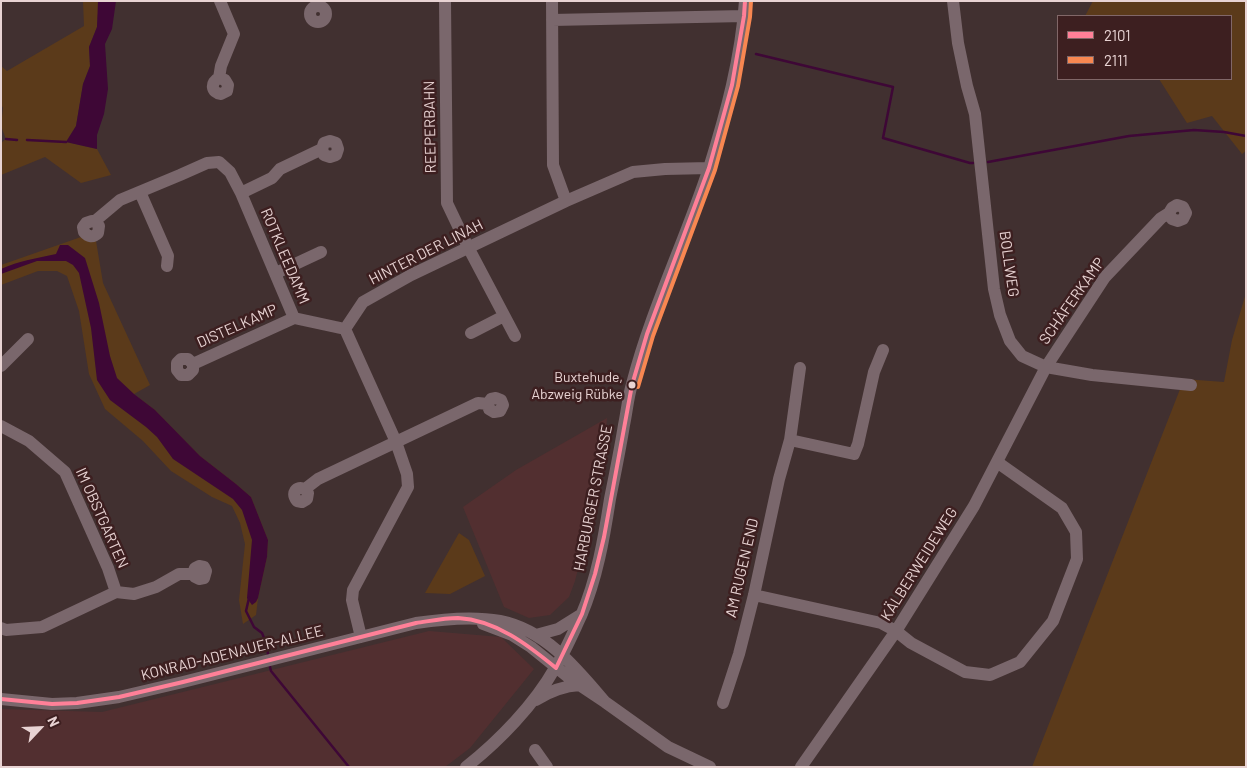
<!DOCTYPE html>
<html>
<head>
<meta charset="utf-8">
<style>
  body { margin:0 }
  #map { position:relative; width:1247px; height:768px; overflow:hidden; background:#413030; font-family:Barlow,sans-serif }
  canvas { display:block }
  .frame { position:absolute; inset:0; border:2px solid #e8d3d3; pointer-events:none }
  .legend { position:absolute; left:1057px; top:15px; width:175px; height:65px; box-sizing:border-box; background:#3d1f20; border:1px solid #816768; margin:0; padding:6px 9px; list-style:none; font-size:15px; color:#e8d3d3 }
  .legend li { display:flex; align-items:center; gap:10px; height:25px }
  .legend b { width:25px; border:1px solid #816768 }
  .north { position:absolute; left:15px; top:703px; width:50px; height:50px; -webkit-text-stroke:4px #3d1f20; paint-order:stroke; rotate:65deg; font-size:14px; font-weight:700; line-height:20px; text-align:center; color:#e8d3d3 }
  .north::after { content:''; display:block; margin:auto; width:18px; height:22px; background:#e8d3d3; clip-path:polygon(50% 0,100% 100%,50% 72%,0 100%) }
</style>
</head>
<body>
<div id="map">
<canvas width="1247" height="768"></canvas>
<div class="frame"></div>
<ul class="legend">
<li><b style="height:6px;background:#ff8098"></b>2101</li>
<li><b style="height:6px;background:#f88751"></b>2111</li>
</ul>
<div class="north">N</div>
</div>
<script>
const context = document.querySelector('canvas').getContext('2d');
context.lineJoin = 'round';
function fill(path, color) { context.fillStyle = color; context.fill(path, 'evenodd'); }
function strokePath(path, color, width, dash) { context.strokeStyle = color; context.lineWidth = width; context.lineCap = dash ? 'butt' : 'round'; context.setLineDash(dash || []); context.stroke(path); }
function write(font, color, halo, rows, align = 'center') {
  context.font = font + ' Barlow,sans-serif'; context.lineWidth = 5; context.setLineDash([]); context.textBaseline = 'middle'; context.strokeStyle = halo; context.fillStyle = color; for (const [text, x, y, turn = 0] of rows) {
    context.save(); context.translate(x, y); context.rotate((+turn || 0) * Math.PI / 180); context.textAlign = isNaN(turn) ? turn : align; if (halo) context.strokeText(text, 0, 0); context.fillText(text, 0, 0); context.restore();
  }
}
fill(new Path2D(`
  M607 418 605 443 591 518 575 581 569 597 550 615 529 618 504 607 463 507 516 470Z
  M429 631 501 637 534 669 470 748 445 767H1V709L102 712Z`), '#522f30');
fill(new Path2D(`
  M83 1H99L97 27 89 47 90 66 83 84 76 126 66 142 97 149 111 175 81 183 45 157 1 175V143L6 139 1 126 3 108 1 104V66L7 71 84 26Z
  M1093 1H1246V151L1242 154 1212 116 1187 123 1159 79H1231V16H1085Z
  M81 237 96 241 103 283 150 385 134 394 155 410 200 456 236 484 251 497 268 540 267 557 258 598 256 615 243 624 239 600 245 544 240 523 232 506 212 497 171 471 143 441 105 409 89 374 79 311 67 276 57 271H38L1 285V265Z
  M1246 293V767H1032L1184 379 1224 382 1232 340Z
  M459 533 469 540 485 576 450 594 425 593Z`), '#5b3a1a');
fill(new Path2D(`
  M98 1H116L112 29 105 44 108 89 104 114 97 135V149L66 142 76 126 83 84 90 66 89 47 97 27Z
  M60 245H68L85 258 99 303 110 356 117 378 134 394 155 410 200 456 236 484 251 497 268 540 267 557 258 598 256 602 252 605 247 598 252 540 242 510 233 499 173 459 157 437 146 427 110 400 97 380 91 328 79 273 73 265 66 261H37L1 274V269C19 261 37 258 56 254Z`), '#3e0736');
strokePath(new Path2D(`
  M756 54 893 87 883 138 970 163H973
  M6 139 17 140
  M27 140 66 142
  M988 162 1129 136 1194 130 1224 132 1246 136
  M249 598 246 611 254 627 262 633 267 645 268 655
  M269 663 271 671 349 767`), '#3e0736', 2.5);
strokePath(new Path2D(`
  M445 1 447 203 468 247 515 336
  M552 1 553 165 566 201
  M953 1 958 43 967 86 975 114 994 289 1000 315 1010 341 1022 356 1046 367 1092 375 1191 385
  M310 14a8 8 0 1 1 16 0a8 8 0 1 1-16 0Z
  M552 20 744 16
  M219 78 225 80 228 85 227 91 221 94C211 93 210 82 219 78L221 66 234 34 220 1
  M140 192 168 256 167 266
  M241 193 272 178 280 169 322 149 324 155 330 157 336 155 338 149 336 143 330 141 324 143 322 149
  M95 221 99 226 98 233C93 238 88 237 84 232L83 227 86 223 92 221H95L120 200 180 175 207 163 219 162 230 172 241 193 294 318 345 329
  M276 273 321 252
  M471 333 504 316
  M193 364V370L188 375H181L177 370V363L181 359H188L193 364 294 318
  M1 366 28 339
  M1 426 29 441 65 472 108 568 116 592 42 627 6 630 1 628
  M790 440 854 454 858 444 874 372 883 350
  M305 489 308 493 307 499 302 502 297 501C291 493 296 485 305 489L318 479 478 403 488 404 489 409 494 412 500 411 503 405 501 400 496 398 491 399 488 404
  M116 592 134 594 156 587 179 574H193L195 577 199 579 204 578 206 571 204 567 199 566 195 568 193 574
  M754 595 881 623 896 631 911 643 965 672 990 675 1020 662 1053 621 1077 559 1076 532 1062 508 997 462
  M483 624 512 635 531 647 572 680 605 702 668 747 710 767
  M536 635 558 629 582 614
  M361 637 352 600 353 590 408 487 407 474 396 442 345 329 363 302 411 275 566 201 633 172 665 169 709 168
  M1 699 52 704 77 703 119 697 183 682 416 623C442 619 474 616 500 621 546 630 577 669 605 702
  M536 700C550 691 563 686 580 685
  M723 703 739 654 754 595 779 479 790 440 800 368
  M535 750 547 767
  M466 767C499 741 534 705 555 668 565 652 573 633 581 616 597 579 604 538 610 499 615 474 620 450 624 425 627 411 628 397 632 384 651 310 685 241 709 168 726 114 741 58 745 1
  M801 767 896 631 974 506 1046 367 1105 277 1161 218 1169 213 1172 219 1178 221 1183 219 1186 213 1183 207 1177 205 1172 208 1169 213`), '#7a676c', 12);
strokePath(new Path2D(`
  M1 699 52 704 77 703 119 697 183 682 416 623C430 621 444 618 458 618 496 620 528 645 556 668L582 614 595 574 604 537 632 385 647 334 709 168 732 85 744 16 745 1`), '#ff8098', 4);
strokePath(new Path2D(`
  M638 387 653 336 715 170 738 86 750 17 751 1`), '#f88751', 4);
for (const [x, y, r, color] of [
  [632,385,4.5,"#e8d3d3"]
]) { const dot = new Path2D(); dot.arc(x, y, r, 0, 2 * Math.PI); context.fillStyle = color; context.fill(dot); strokePath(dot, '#3d1f20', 2); }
write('14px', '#e8d3d3', '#3d1f20', [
  ["Buxtehude,",623,377],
  ["Abzweig Rübke",623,394]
], 'right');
write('15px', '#e8d3d3', '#3d1f20', [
  ["REEPERBAHN",430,127,-91],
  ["HINTER DER LINAH",426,252,-27],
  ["ROTKLEEDAMM",285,256,67],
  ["BOLLWEG",1009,264,82],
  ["SCHÄFERKAMP",1072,301,-55],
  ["DISTELKAMP",237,326,-24],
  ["HARBURGER STRASSE",593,498,-79],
  ["IM OBSTGARTEN",102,518,66],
  ["KÄLBERWEIDEWEG",919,564,-58],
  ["AM RUGEN END",742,568,-77],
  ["KONRAD-ADENAUER-ALLEE",232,653,-14]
]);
</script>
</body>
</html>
